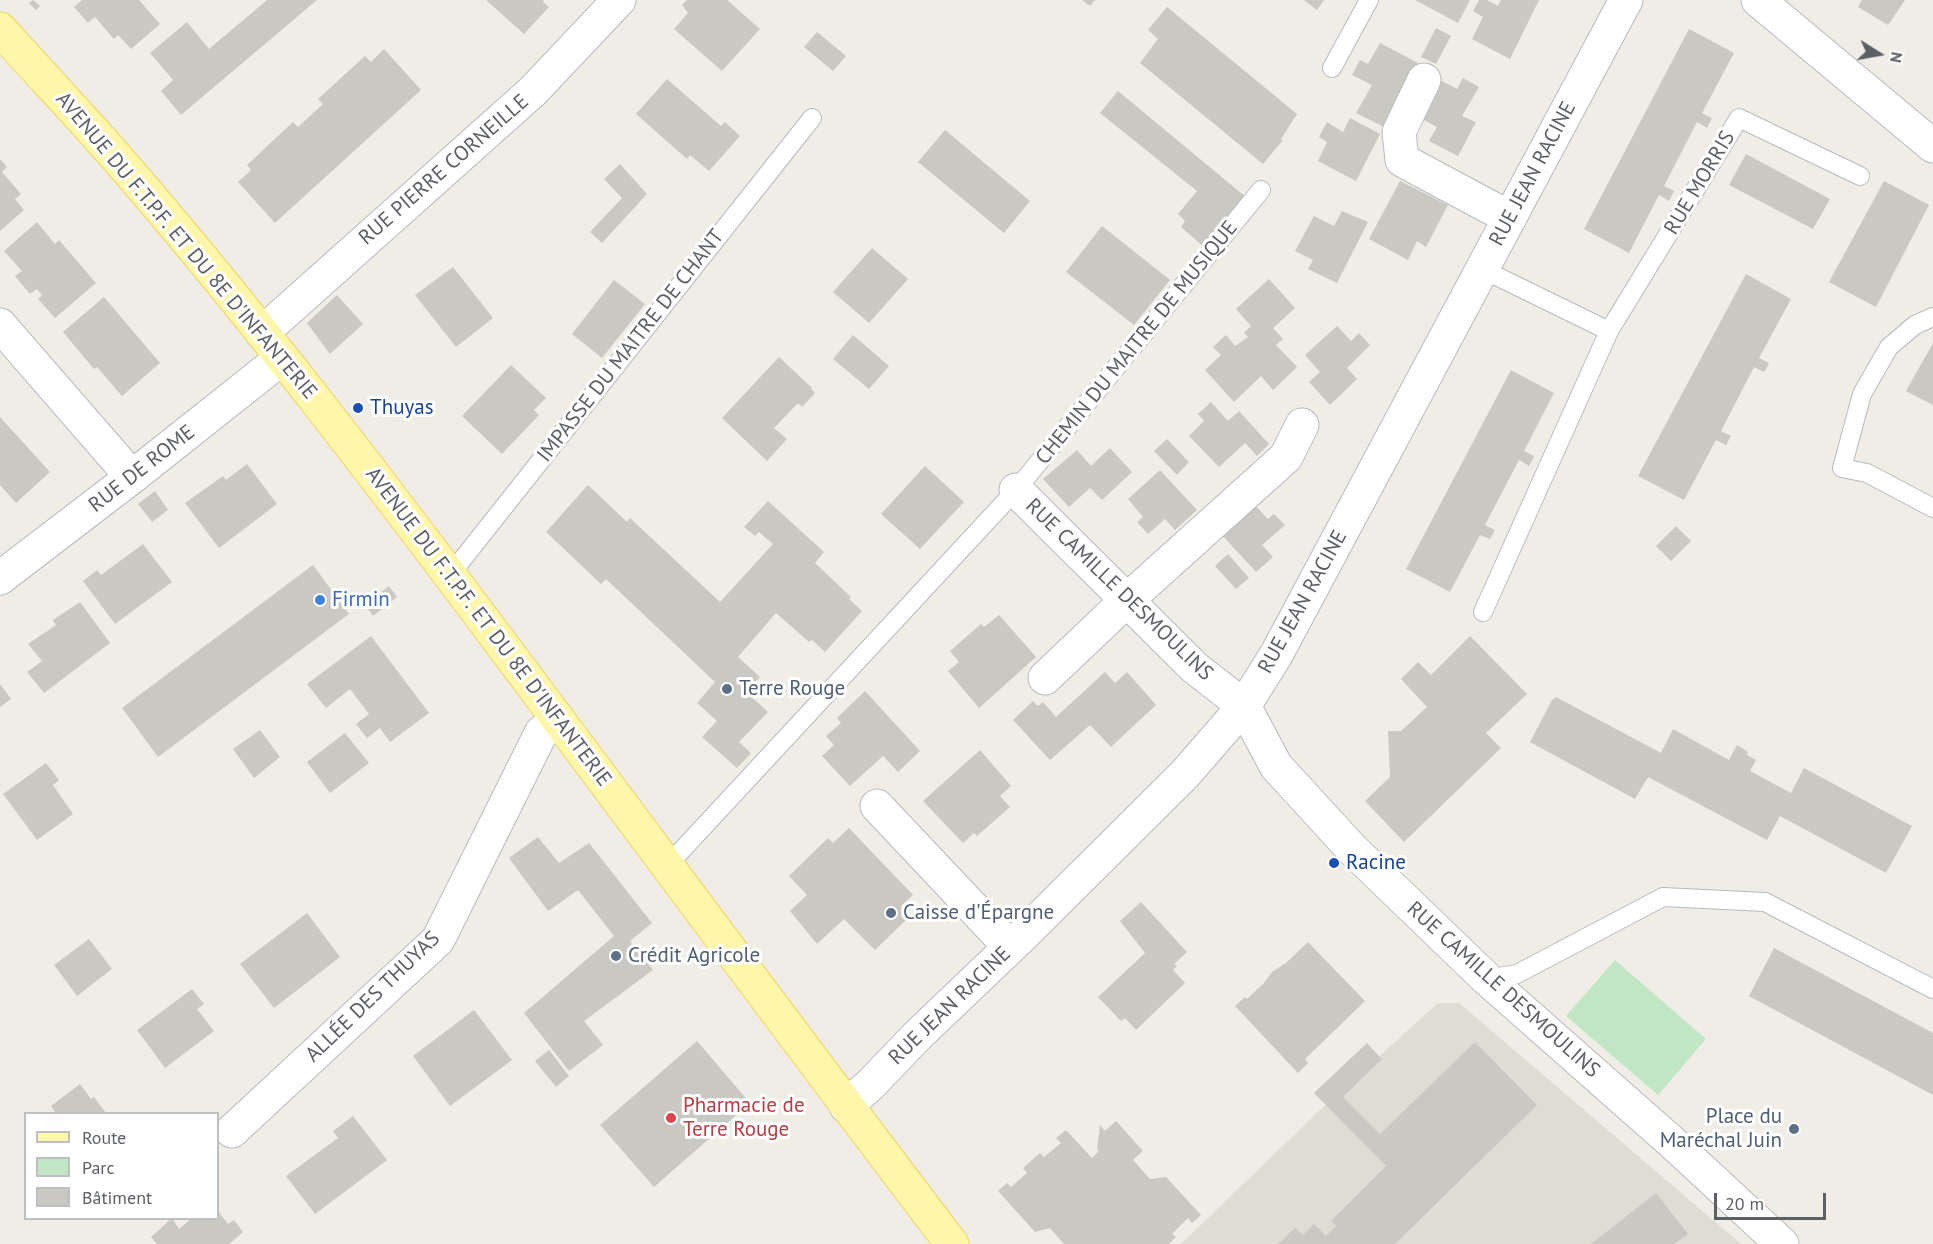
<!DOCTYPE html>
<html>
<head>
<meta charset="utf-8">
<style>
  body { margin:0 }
  #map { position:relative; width:1933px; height:1244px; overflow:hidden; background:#efede5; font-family:"PT Sans",sans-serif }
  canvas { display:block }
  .legend { position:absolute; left:24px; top:1112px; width:195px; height:108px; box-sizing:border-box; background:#fff; border:2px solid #bebfc1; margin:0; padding:8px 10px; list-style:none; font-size:18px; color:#5c6065 }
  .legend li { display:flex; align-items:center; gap:12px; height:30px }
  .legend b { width:30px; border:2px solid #bebfc1 }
  .north { position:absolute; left:1849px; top:24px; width:60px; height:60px; -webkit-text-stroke:4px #fff; paint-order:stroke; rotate:101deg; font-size:16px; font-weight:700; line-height:24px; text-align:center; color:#5c6065 }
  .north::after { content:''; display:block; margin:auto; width:21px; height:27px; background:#5c6065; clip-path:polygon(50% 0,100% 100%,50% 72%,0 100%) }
  .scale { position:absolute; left:1714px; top:1193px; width:112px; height:27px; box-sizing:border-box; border:3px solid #5c6065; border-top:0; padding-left:8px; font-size:18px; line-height:21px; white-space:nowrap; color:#5c6065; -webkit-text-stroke:4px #fff; paint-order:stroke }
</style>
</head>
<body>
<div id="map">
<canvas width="1933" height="1244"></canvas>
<ul class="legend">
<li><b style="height:8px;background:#fef7aa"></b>Route</li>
<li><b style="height:16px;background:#c1e6c4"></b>Parc</li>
<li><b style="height:16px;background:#cac8c2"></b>Bâtiment</li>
</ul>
<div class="north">N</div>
<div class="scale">20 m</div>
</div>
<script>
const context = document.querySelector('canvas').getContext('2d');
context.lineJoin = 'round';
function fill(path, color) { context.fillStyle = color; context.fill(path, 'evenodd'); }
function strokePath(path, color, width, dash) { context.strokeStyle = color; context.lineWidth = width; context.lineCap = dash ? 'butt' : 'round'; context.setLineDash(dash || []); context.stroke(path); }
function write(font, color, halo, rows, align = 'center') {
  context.font = font + ' "PT Sans",sans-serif'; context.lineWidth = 6; context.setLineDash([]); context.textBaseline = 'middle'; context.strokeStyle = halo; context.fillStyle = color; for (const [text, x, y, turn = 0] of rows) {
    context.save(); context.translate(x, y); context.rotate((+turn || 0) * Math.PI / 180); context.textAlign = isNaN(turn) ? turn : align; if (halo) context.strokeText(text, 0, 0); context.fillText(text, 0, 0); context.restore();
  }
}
fill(new Path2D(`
  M1438 1003H1459L1741 1244H1181L1321 1109Z`), '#dfddd3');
fill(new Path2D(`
  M1615 960 1706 1039 1658 1095 1566 1016Z`), '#c1e6c4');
fill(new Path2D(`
  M33 0 40 6 36 10 29 3Z
  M82 0H139L160 24 131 49 118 35 114 39 95 17 88 23 74 7Z
  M267 0H317L181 115 161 91 173 80 150 53 187 22 209 49Z
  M486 0H544L543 2 549 7 524 34Z
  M687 0H727L760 29 722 71 674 29 688 13 682 5Z
  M1082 0H1095L1090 6Z
  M1304 0H1324L1317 10Z
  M1415 0H1470L1458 23Z
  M1479 0H1487L1498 6 1501 0H1539L1510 59 1472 39 1483 17 1473 11Z
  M1862 0H1905L1888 25 1858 7Z
  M1167 7 1297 114 1281 139 1283 140 1263 164 1140 63 1158 39 1148 30Z
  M1436 28 1451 36 1436 64 1421 57Z
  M1689 29 1734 53 1702 113 1712 118 1707 128 1697 122 1664 186 1674 191 1669 201 1659 195 1629 253 1584 229Z
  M817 32 846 56 833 71 804 47Z
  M1380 43 1418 63 1384 127 1356 113 1372 85 1352 75 1360 60 1368 64Z
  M384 49 421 90 275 223 238 182 251 170 247 165 293 122 298 127 323 104 318 99 365 56 371 62Z
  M1463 78 1479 87 1462 116 1476 122 1458 156 1429 141 1437 127 1418 117 1438 79 1457 89Z
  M667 79 721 126 725 122 740 136 709 171 690 155 687 159 636 114Z
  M1118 91 1247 198 1205 248 1181 227 1185 221 1178 214 1197 191 1100 113Z
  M1350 118 1380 134 1356 181 1318 161 1327 142 1319 137 1327 122 1343 132Z
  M945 130 1030 201 1004 233 918 162Z
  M1746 154 1830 199 1813 229 1729 185Z
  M0 159 7 167 2 172 21 194 15 199 24 210 0 231Z
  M620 164 647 194 602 243 590 232 622 198 604 179Z
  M1400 181 1448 205 1426 247 1417 241 1408 260 1369 239Z
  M1884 181 1929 205 1876 307 1829 282Z
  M1342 211 1368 222 1337 283 1308 269 1313 260 1295 251 1314 216 1334 226Z
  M37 222 55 244 59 240 96 283 55 318 38 299 42 295 37 289 30 294 15 276 22 271 4 251Z
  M1102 226 1170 280 1134 325 1066 272Z
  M872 248 908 279 869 323 833 292Z
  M453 267 493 318 456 347 415 295Z
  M1746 274 1791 299 1759 358 1769 363 1766 369 1764 372 1754 367 1721 431 1731 436 1726 445 1716 440 1684 500 1638 476Z
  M1269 279 1295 308 1273 328 1283 339 1276 345 1297 367 1273 390 1261 376 1234 402 1205 370 1221 355 1213 347 1226 335 1235 346 1248 337 1244 333 1251 326 1236 309Z
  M614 280 645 304 602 358 572 334Z
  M337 295 363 324 330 354 307 323Z
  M104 297 160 363 122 396 97 367 94 369 63 332Z
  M1337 326 1351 341 1359 333 1370 345 1347 368 1357 379 1330 405 1309 382 1320 372 1305 355Z
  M853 335 889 366 869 389 833 359Z
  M1933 343V405L1906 391Z
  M779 357 812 388 811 389 815 393 802 407 798 403 774 428 787 439 767 461 722 418Z
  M511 365 546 398 534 410 539 415 502 454 462 416Z
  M1511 370 1554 393 1524 451 1534 456 1532 461 1529 466 1519 460 1485 525 1495 530 1490 539 1480 535 1450 592 1406 569Z
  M1211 402 1228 421 1239 411 1269 444 1257 456 1245 443 1219 467 1189 436 1204 421 1198 414Z
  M0 417 50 472 16 503 0 485Z
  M1167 439 1189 462 1177 475 1154 451Z
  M1110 448 1132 472 1102 500 1090 488 1069 507 1043 479 1077 450 1091 466Z
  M247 464 277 504 219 548 185 503 223 476 226 480Z
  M925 466 964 502 920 549 881 514Z
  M1160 470 1197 510 1175 530 1165 519 1148 534 1137 522 1143 517 1128 499Z
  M588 485 627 522 630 518 720 602 773 544 759 532 755 536 744 527 768 501 824 552 815 563 851 597 849 599 862 611 825 652 812 640 809 642 776 613 738 657 760 677 746 692 768 712 739 742 751 753 737 768 702 737 717 721 697 703 715 682 606 579 601 584 546 532Z
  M155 491 168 510 152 522 138 504Z
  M1253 503 1268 519 1274 514 1285 525 1262 545 1273 557 1256 572 1220 533Z
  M1676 526 1691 541 1671 561 1656 546Z
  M143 544 172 582 115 624 83 581 97 570 101 575Z
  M1228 554 1249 578 1236 589 1215 566Z
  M313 565 349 614 158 757 122 708Z
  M389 586 397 597 373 616 365 605Z
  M80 602 110 643 44 693 27 672 42 661 28 644 56 625 53 620Z
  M999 615 1036 657 979 708 948 671 959 662 950 651 981 624 984 627Z
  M371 636 429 713 390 742 380 728 367 738 356 724 369 714 350 689 326 708 307 684Z
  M1470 636 1527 694 1486 733 1501 748 1404 842 1365 801 1390 777 1388 731H1401L1427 707 1401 679 1418 662 1431 675Z
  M1105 672 1115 683 1127 672 1156 705 1111 747 1090 725 1050 760 1013 720 1033 701 1038 706 1043 702 1056 717Z
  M0 684 11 699 0 707Z
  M865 691 920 751 898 772 883 756 850 786 822 756 834 745 826 736 841 723 837 718Z
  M1556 697 1661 753 1673 729 1729 760 1737 745 1748 752 1747 755 1756 760 1750 771 1791 793 1804 768 1912 826 1886 873 1780 816 1767 840 1648 777 1635 799 1530 742 1552 700Z
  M260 730 280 757 254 778 233 749Z
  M345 733 369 763 330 793 307 762Z
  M980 750 1011 786 1000 796 1010 807 977 836 974 833 963 843 923 801Z
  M46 763 59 780 53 785 73 814 37 840 3 794Z
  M849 828 913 895 901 906 910 916 875 950 844 919 817 944 790 911 807 895 789 876 828 838 833 843Z
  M538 837 559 863 589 843 652 923 630 941 653 970 584 1021 603 1045 569 1071 524 1013 614 936 578 890 548 911 509 858Z
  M1141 902 1187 952 1174 964 1177 966 1173 970 1185 983 1136 1030 1125 1018 1121 1021 1098 997 1145 953 1120 921Z
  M307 913 340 957 274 1008 240 964Z
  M89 939 112 969 77 996 54 965Z
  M1308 942 1365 1001 1305 1059 1308 1063 1298 1073 1235 1006 1245 997 1247 999 1264 983 1272 972 1286 963Z
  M1774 948 1933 1033V1095L1749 996Z
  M192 989 204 1004 197 1009 214 1031 165 1068 137 1030Z
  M474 1010 512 1060 450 1106 413 1056Z
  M697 1041 750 1103 654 1187 600 1125Z
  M1475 1042 1537 1105 1395 1244H1278L1295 1228 1303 1235 1314 1224 1326 1236 1336 1226 1331 1221 1386 1166 1314 1093 1367 1043 1382 1059 1343 1097 1380 1134Z
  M549 1050 569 1076 556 1087 535 1061Z
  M80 1084 91 1099 94 1097 106 1113H56L51 1106Z
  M353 1116 387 1160 315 1214 286 1176 338 1138 333 1131Z
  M1116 1121 1143 1151 1133 1160 1150 1179 1166 1177 1201 1215 1192 1223 1188 1218 1172 1234 1176 1237 1169 1244H1064L1050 1228 1035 1232 998 1191 1007 1183 1011 1187 1027 1173 1023 1168 1040 1153 1044 1157 1061 1143 1056 1138 1066 1130 1092 1158 1099 1151 1097 1149 1100 1125 1105 1131Z
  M1656 1193 1688 1234 1674 1244H1591Z
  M218 1211 228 1224 234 1220 243 1232 229 1244H157L151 1237 172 1218 179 1229 192 1218H218Z`), '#cac8c2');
const lane = new Path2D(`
  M1332 68 1369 0
  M1482 269 1609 331
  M1933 317 1915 325 1889 347 1862 394 1842 468 1867 473 1933 508
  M450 575 812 118
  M1483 612 1609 331 1739 118 1860 176
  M668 865 1016 490 1261 190
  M1487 979 1517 974 1663 897 1765 902 1933 989`);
const street = new Path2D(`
  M1758 0 1933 146
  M1424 80 1399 132 1402 160 1510 218
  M0 325 132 477
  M262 333 533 91 619 0
  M1016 490 1195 668 1244 706 1276 766 1353 850 1487 979 1675 1145 1782 1244
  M0 578 132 477 282 358
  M1045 678 1126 601 1286 457 1302 425
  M877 806 1010 947
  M846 1106 870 1085 917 1036 1025 933 1185 774 1244 706 1276 655 1626 0
  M232 1131 438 940 541 733 558 719`);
const primary = new Path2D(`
  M0 29C43 77 88 124 130 173 260 324 381 483 500 642 651 843 800 1045 952 1244`);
strokePath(lane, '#b7babe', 20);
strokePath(street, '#b7babe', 35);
strokePath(primary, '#f0d35d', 35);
strokePath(lane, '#fff', 18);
strokePath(street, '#fff', 33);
strokePath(primary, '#fef7aa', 33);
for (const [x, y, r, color] of [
  [358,408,6,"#1a4fb4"],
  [320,600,6,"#3f7fe0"],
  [727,689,6,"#5c6f8a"],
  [1334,863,6,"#1a4fb4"],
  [891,913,6,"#5c6f8a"],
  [616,956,6,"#5c6f8a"],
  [671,1118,6,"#e0444e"],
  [1794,1129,6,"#5c6f8a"]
]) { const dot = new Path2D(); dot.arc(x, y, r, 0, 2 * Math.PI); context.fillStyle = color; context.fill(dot); strokePath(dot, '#fff', 2); }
write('21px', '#5c6065', '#fff', [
  ["RUE PIERRE CORNEILLE",444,170,-41],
  ["RUE JEAN RACINE",1533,174,-62],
  ["RUE MORRIS",1700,183,-59],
  ["AVENUE DU F.T.P.F. ET DU 8E D'INFANTERIE",186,246,50],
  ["CHEMIN DU MAITRE DE MUSIQUE",1137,343,-51],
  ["IMPASSE DU MAITRE DE CHANT",631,346,-52],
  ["RUE DE ROME",142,469,-38],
  ["RUE CAMILLE DESMOULINS",1119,590,44],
  ["RUE JEAN RACINE",1303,602,-61],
  ["AVENUE DU F.T.P.F. ET DU 8E D'INFANTERIE",488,627,53],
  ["RUE CAMILLE DESMOULINS",1503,990,42],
  ["ALLÉE DES THUYAS",373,997,-44],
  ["RUE JEAN RACINE",950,1006,-44]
]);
write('21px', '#164399', '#fff', [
  ["Thuyas",370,408],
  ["Racine",1346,863]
], 'left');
write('21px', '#366cbe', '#fff', [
  ["Firmin",332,600]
], 'left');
write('21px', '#4e5e75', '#fff', [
  ["Terre Rouge",739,689],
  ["Caisse d'Épargne",903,913],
  ["Crédit Agricole",628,956],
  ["Place du",1782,1117,"right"],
  ["Maréchal Juin",1782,1141,"right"]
], 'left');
write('21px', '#be3a42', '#fff', [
  ["Pharmacie de",683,1106],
  ["Terre Rouge",683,1130]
], 'left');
</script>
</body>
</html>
